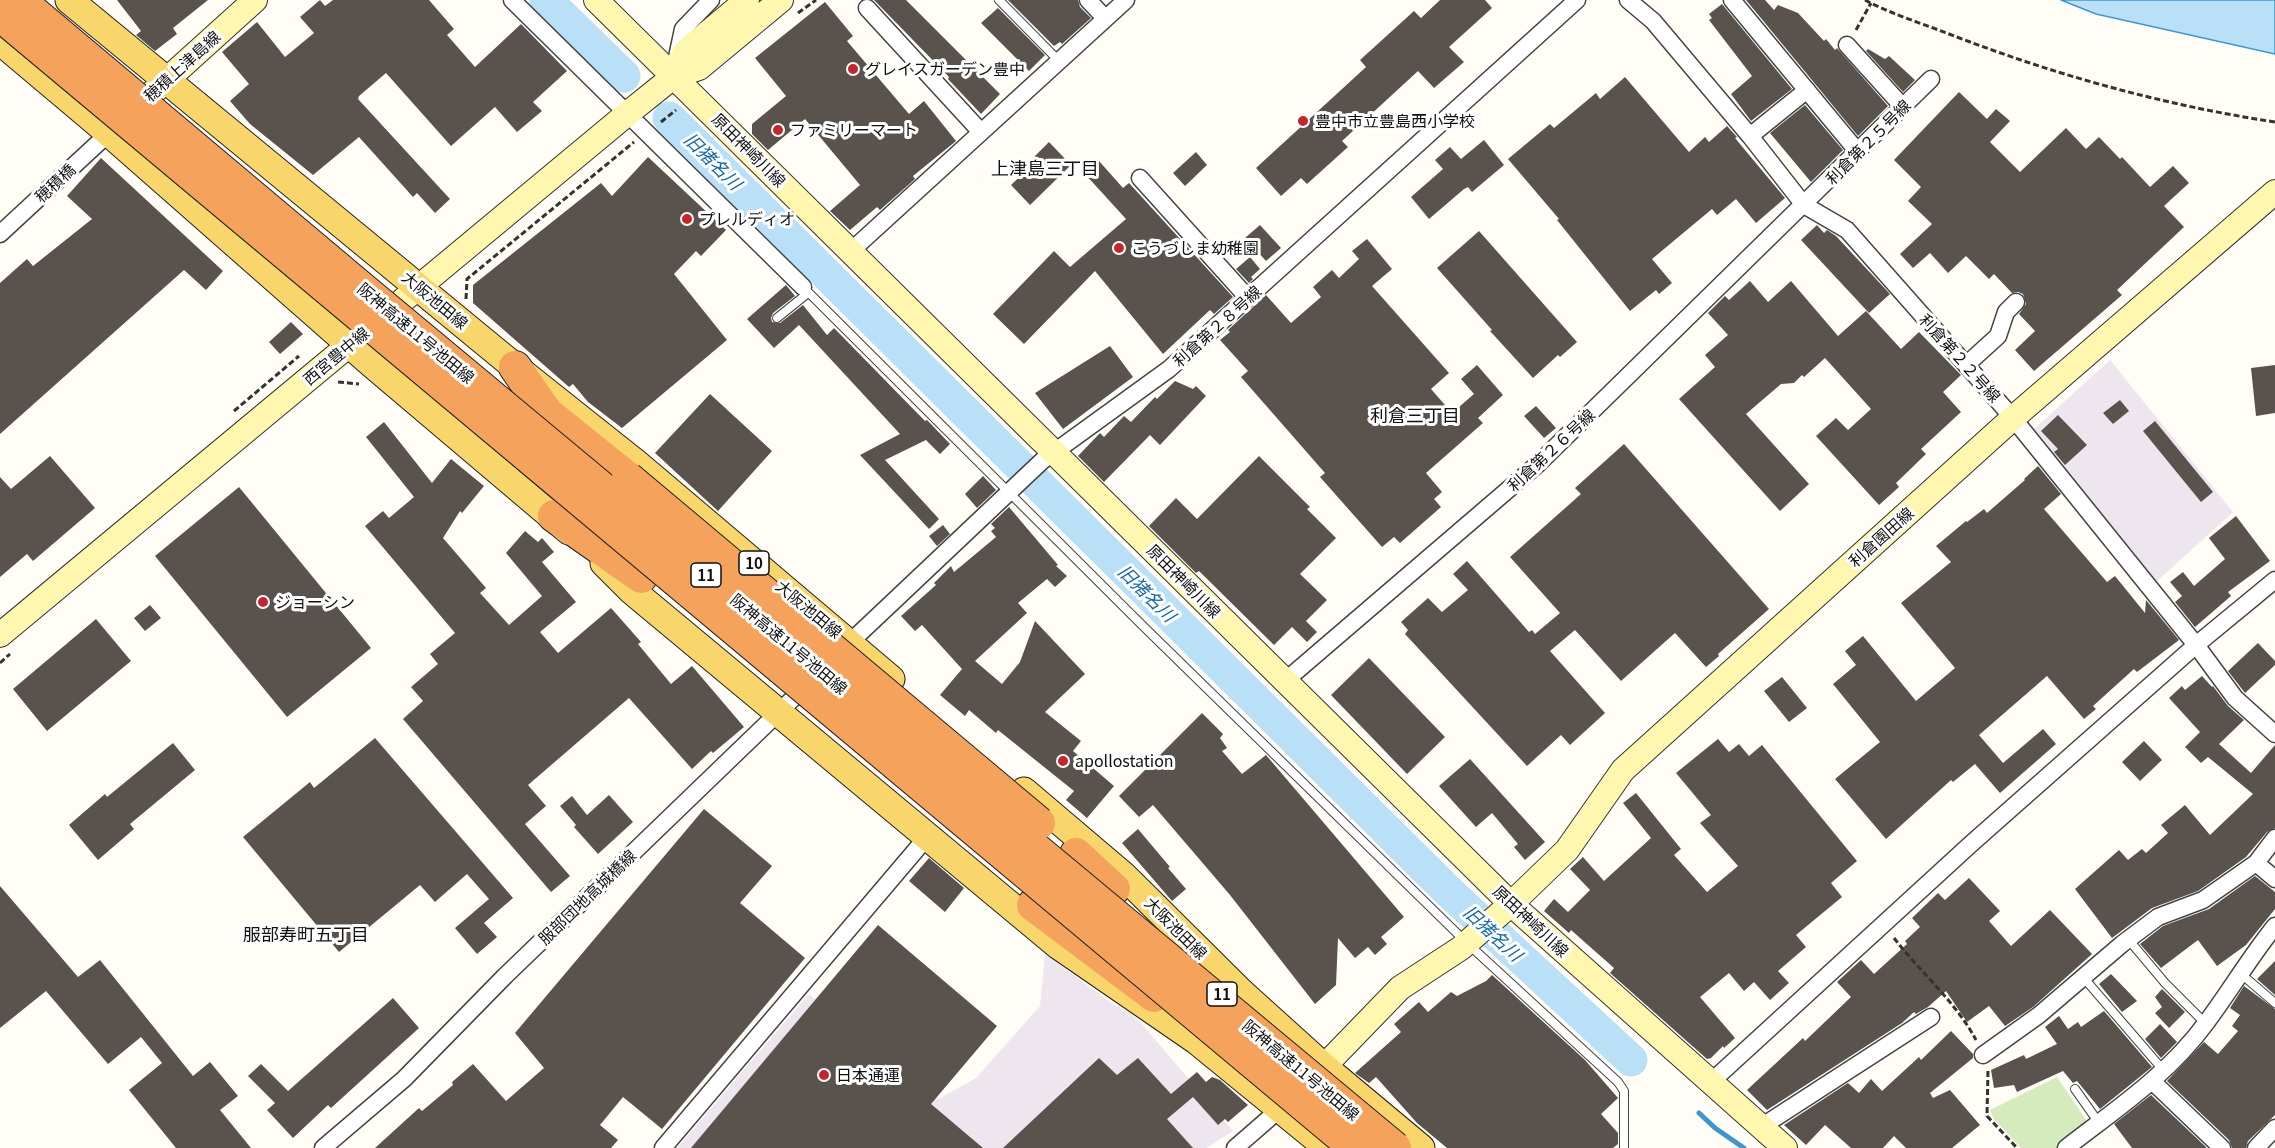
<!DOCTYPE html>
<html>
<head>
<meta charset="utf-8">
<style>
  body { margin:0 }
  canvas { display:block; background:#fffdf5 }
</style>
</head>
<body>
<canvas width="2275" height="1148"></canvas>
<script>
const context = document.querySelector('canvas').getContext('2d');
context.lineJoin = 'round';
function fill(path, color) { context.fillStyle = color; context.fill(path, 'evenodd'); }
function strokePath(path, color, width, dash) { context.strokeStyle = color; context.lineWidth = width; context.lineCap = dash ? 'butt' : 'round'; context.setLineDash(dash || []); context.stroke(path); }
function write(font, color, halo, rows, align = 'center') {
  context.font = font + ' Georgia,"Noto Sans JP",serif'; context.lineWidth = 6; context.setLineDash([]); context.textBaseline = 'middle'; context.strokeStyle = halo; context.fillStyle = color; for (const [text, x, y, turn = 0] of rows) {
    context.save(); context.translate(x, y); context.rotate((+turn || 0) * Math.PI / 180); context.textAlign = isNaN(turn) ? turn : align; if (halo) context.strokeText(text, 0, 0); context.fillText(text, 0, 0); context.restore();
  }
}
fill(new Path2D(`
  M2110 360 2233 512 2156 582 2032 431Z
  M1045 954 1110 1002 1130 1013 1142 1024 1233 1131 1206 1148H677L809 994 938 1099 976 1078 1040 1006Z`), '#eee6ef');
fill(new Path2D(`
  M2057 1077 2089 1124 2056 1148H2021L1994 1119 1990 1110Z`), '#d5ebbd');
const water = new Path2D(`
  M2061 0H2275V54L2096 14Z`);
fill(water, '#b9e0f7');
strokePath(water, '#3f96cf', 1.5);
strokePath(new Path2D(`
  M1699 1113 1715 1128 1744 1148`), '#3f96cf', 5);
strokePath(new Path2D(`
  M546 0 624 76
  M669 118 1447 890 1631 1060`), '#b9e0f7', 33);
fill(new Path2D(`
  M117 0H208L173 28 177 34 155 51 136 35 141 31Z
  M320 0 325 6 333 0H429L454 29 447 35 475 67 521 24 567 71 533 102 542 111 517 132 495 107 451 146 386 73 359 96 358 99 450 199 435 213 417 193 413 197 359 137 313 175 250 124 230 101 249 84 222 52 257 22 285 57 314 33 300 17Z
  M874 0H906L1000 94 981 114 948 79 949 77Z
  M1008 0H1078L1080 7 1091 18 1062 44 1060 42 1054 46Z
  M1440 0H1485L1492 8 1449 47 1464 62 1434 88 1418 71 1342 141 1348 147 1307 184 1301 178 1281 196 1256 168 1366 67 1360 60 1414 11 1421 18Z
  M1746 0H1765L1774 10 1778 5 1798 13 1824 41 1826 39 1835 50 1837 48 1888 106 1858 136Z
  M825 2 853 36 847 41 909 114 924 101 956 141 913 176 915 179 880 210 877 207 850 230 830 211 860 185 805 119 768 150 752 134V124L786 96 755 58Z
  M1722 4 1792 89 1751 121 1731 94 1752 76 1709 20 1712 18 1709 14Z
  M998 8 1045 55 1029 71 981 23Z
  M1868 49 1885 59 1889 56 1915 80 1903 92 1866 51Z
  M1625 77 1689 152 1705 137 1709 142 1727 126 1737 137 1735 138 1785 198 1756 223 1736 199 1717 215 1712 209 1652 259 1672 283 1659 294 1656 290 1630 311 1557 220 1559 219 1508 159 1550 124 1554 128 1596 93 1600 99Z
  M1959 92 1987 119 1996 109 2010 121 1990 142 2020 172 2066 128 2086 149 2099 137 2120 159 2122 157 2150 187 2173 166 2189 183 2164 206 2184 227 2117 290 2122 295 2034 371 2015 350 2035 331 2019 314 2026 304 2023 294 2018 292 2012 293 1994 274 1989 279 1966 256 1948 273 1930 253 1913 268 1900 254 1932 224 1908 201 1921 187 1894 160Z
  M1805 105 1843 150 1811 182 1770 133Z
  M1484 140 1504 165 1472 192 1468 187 1464 189 1429 219 1411 197 1443 169 1435 160 1450 147 1461 159Z
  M1049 142 1071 165 1030 205 1011 185 1034 163 1031 160Z
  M1196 152 1207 165 1185 186 1173 173Z
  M648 157 726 230 701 256 696 251 674 274 727 340 622 428 588 402 573 384 569 387 473 303V285L601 183 612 196Z
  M101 158 223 271 206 290 184 270 0 434V283L27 259 33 266 92 219 67 196Z
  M1099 161 1123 188 1129 183 1233 297 1214 314 1210 310 1163 354 1095 271 1024 344 993 314 1054 251 1070 267 1126 219 1085 174Z
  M1260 225 1281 248 1266 261 1245 238Z
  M1817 225 1824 233 1827 230 1836 236 1890 294 1869 313 1801 240Z
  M1479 231 1577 342 1560 357 1558 355 1533 378 1490 331 1492 330 1437 268Z
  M1367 239 1392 269 1372 286 1449 373 1431 389 1452 413 1474 394 1461 379 1477 365 1503 395 1478 418 1483 423 1426 473 1442 492 1434 499 1441 507 1400 543 1394 537 1382 547 1320 477 1325 473 1241 377 1248 371 1220 340 1230 332 1228 330 1266 295 1291 323 1321 297 1313 287 1332 270 1339 278 1359 259 1352 251Z
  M1250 257 1260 269 1251 277 1253 279 1249 283 1236 269Z
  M1750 281 1768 302 1791 281 1838 336 1866 311 1901 349 1919 332 1961 375 1943 392 1961 412 1921 449 1926 454 1896 483 1899 487 1879 505 1816 436 1836 418 1848 430 1871 409 1825 358 1804 377 1802 375 1794 383 1781 384 1746 414 1809 484 1780 511 1679 399 1715 367 1705 355 1728 335 1708 313 1725 296 1729 300Z
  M786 285 795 296 773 313 771 318 772 322 780 323 803 305 827 335 834 328 925 421 927 420 950 444 940 454 926 440 885 460 939 519 929 529 860 455 900 434 799 325 774 348 747 319Z
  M291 322 303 334 280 354 269 342Z
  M1110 346 1133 377 1063 429 1035 393Z
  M2275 365V413L2256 416 2251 368Z
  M1175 381 1193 389 1196 386 1206 396 1160 445 1150 435 1104 482 1078 456 1100 433 1104 437 1124 416 1131 422 1155 397 1157 399Z
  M710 394 772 451 718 511 655 453Z
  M2120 400 2129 411 2113 424 2103 413Z
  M1536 406 1556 428 1544 438 1524 416Z
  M2058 415 2087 445 2065 465 2054 452 2058 449 2041 431Z
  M2155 421 2213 492 2201 502 2143 431Z
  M384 422 432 483 451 459 484 486 462 513 460 511 443 538 486 588 480 593 509 625 542 596 506 553 525 531 538 542 542 538 554 552 542 562 576 602 540 632 558 653 611 608 641 642 638 644 671 684 692 666 744 727 713 753 711 751 692 769 629 698 528 785 546 806 525 824 570 876 551 892 403 719 423 701 411 687 438 664 430 654 455 633 365 526 383 511 389 518 414 497 366 437Z
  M1624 444 1769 609 1718 654 1719 656 1706 667 1675 633 1621 681 1575 630 1550 651 1605 713 1570 745 1561 735 1527 766 1405 634 1408 630 1401 622 1428 598 1442 612 1468 590 1453 574 1467 561 1529 632 1532 630 1535 634 1560 613 1510 557 1581 494 1575 488Z
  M50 456 95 508 33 561 27 554 0 577V477L11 489Z
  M1259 456 1310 507 1307 509 1336 538 1300 574 1327 600 1306 621 1317 632 1307 642 1292 627 1274 645 1199 571 1196 573 1149 526 1176 498 1197 519Z
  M2038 466 2061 494 2044 509 2107 582 2115 576 2145 613 2146 600 2179 640 2137 672 2134 669 2093 706 2096 709 2084 719 2047 676 1979 735 2003 763 2043 729 2056 744 2000 793 1975 764 1953 782 1951 780 1886 839 1835 779 1880 742 1833 684 1856 665 1845 651 1863 636 1916 701 1955 668 1901 603 1951 562 1936 546 1966 521 1967 522 1984 509 1987 513 2025 480 2024 479Z
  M983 476 996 490 977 508 965 494Z
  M239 487 371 648 287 717 155 556Z
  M1009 507 1058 565 1056 566 1067 576 1055 587 1047 579 1018 603 1027 613 975 661 1002 684 1020 662 1035 621 1085 674 1045 712 1081 741 1073 751 1114 786 1087 818 1066 800 1074 791 998 730 996 733 969 710 965 716 940 695 962 669 922 625 915 631 901 616 936 585 934 583 951 566 954 572 996 537 991 531 995 528 991 524Z
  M2236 516 2270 561 2228 592 2231 596 2195 627 2175 602 2182 596 2170 582 2183 572 2194 586 2225 559 2209 538Z
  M943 525 950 534 937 546 929 536Z
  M150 605 161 618 145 631 134 618Z
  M96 619 131 661 47 731 13 689Z
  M2258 643 2275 661V665L2245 693 2228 671Z
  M1369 658 1445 737 1407 774 1331 695Z
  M2202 676 2212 687 2213 686 2228 706 2244 720 2219 744 2251 773 2275 745V828L2267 832 2246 857 2198 891 2152 908 2112 938 2075 889 2119 850 2128 860 2142 849 2146 853 2168 833 2161 825 2185 805 2210 835 2253 794 2208 757 2201 763 2185 747 2200 732 2169 698 2182 686 2185 690Z
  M1782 677 1807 708 1789 722 1764 691Z
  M1202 713 1223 734 1220 738 1227 748 1222 751 1242 774 1266 755 1404 917 1381 937 1387 944 1375 955 1368 947 1355 958 1338 938 1336 985 1315 1004 1230 895 1153 805 1139 817 1119 796Z
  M375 738 513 898 484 923 497 937 477 954 455 928 489 899 467 874 435 902 420 885 339 952 243 837 310 782 314 788Z
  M1718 739 1729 752 1739 744 1749 756 1762 745 1857 861 1831 883 1842 897 1796 935 1806 947 1778 971 1789 983 1770 1000 1754 982 1744 991 1729 973 1700 997 1735 1038 1724 1048 1723 1046 1711 1058 1707 1059 1610 973 1614 968 1571 930 1569 933 1544 911 1554 899 1568 912 1590 890 1570 869 1583 857 1604 881 1651 838 1623 803 1636 793 1681 849 1674 855 1707 892 1738 866 1700 823 1711 815 1676 773Z
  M2144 741 2162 760 2140 781 2122 762Z
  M173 743 195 770 130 824 134 829 98 860 69 825 105 794 107 797Z
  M1470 759 1545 842 1525 860 1514 847 1518 844 1492 813 1476 827 1439 786Z
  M609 795 633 822 598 854 574 827 576 825 560 806 572 796 587 815Z
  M704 809 772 866 740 903 805 958 662 1129 623 1097 600 1125 618 1140 611 1148H375L419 1108 422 1111 453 1085 452 1082 473 1064 506 1101 544 1068 515 1033Z
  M1138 829 1170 867 1168 868 1186 889 1172 901 1122 843Z
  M929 858 964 888 945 912 909 881Z
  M2255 876 2275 892V909L2246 945 2217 966 2198 940 2161 968 2140 944 2163 926 2209 909Z
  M1969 878 2000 911 1989 921 2011 946 2050 910 2092 954 2033 1007 2005 1026 1989 1006 1967 1022 1946 991 1928 1007 1916 1014 1914 1012 1902 1023 1767 1110 1747 1090 1803 1038 1805 1041 1851 997 1837 982 1861 960 1874 974 1907 944 1905 941 1920 927 1912 918 1938 893 1945 900Z
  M0 886 78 977 100 960 193 1076 210 1062 238 1096 220 1110 251 1148H176L129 1090 162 1063 141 1037 108 1064 46 991 0 1028Z
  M878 925 997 1026 931 1104 983 1148H691Z
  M2275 961V995L2257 979Z
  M2111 974 2137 1001 2122 1012 2099 984Z
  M1492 975 1585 1060 1618 1098 1601 1114 1618 1133V1144L1613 1148H1447L1417 1123 1376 1077 1369 1083 1355 1073 1401 1032 1394 1024 1419 1002 1428 1012 1451 992 1457 996 1486 981Z
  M2244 986 2275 1009V1115L2248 1141 2246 1148H2232L2229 1140 2167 1081 2204 1042 2218 1054 2238 1031 2232 1026 2240 1015 2230 1008Z
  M2162 989 2185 1012 2169 1028 2155 1013 2162 1007 2155 997Z
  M393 998 419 1028 331 1108 328 1105 293 1138 267 1110 275 1103 248 1076 261 1064 288 1091Z
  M2104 1011 2152 1067 2100 1109 2077 1081 2073 1083 2063 1071 2017 1092 2014 1085 1994 1088 1991 1070 2024 1055 2026 1059 2057 1044 2045 1027 2059 1016 2068 1029 2078 1022 2081 1027Z
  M2160 1024 2177 1042 2161 1058 2145 1039Z
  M1951 1031 1973 1054V1058L1930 1093 1933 1098 1950 1090 1980 1125 1952 1148H1906L1894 1136 1883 1148H1851L1825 1125 1806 1145 1784 1125 1848 1083 1859 1093 1871 1079 1882 1091 1919 1057 1921 1060Z
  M1099 1058 1117 1075 1138 1058 1171 1094 1197 1072 1206 1082 1212 1077 1220 1080 1248 1105 1228 1122 1225 1119 1218 1125 1193 1097 1167 1119 1193 1148H1003Z
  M2151 1095 2206 1147V1148H2132L2114 1124Z`), '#5a524d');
const lane = new Path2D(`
  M999 0 1059 61
  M803 287 1143 626 1467 943 1618 1082 1624 1091V1148
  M777 318 808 293
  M2128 939 2165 983 2206 1024
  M2240 973 2275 1003
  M2083 977 2164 1071
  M2075 1089 2099 1123`);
const street = new Path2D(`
  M512 0 803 287
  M1088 0 1105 18
  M1628 0 1653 21 1750 136 1804 205 1847 230 2013 418 2196 645 2235 698 2275 734
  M1732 0 1853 146
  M867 8 981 132
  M1847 45 1903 107
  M676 62 683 29 711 0
  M1750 136 1807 90
  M1140 178 1248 298
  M0 234 109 133
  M851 251 1126 0
  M1966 365 1998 336 2006 312 2016 302
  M843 649 1042 461 1169 369 1577 0
  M1285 681 1538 464 1931 79
  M2256 863 2275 879
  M1983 1055 2039 1015 2122 944 2158 917 2203 900 2256 863 2275 838
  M1711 1082 1972 843 2196 645 2275 580
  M2153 1082 2222 1148
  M1761 1127 1931 1017
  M323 1148 404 1079 505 976 808 684
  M663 1148 927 837
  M1235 1148 1281 1108
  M2066 1148C2116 1109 2168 1075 2206 1023 2230 991 2250 957 2275 926
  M2256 1148 2275 1128`);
const secondary = new Path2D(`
  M596 0 1511 904 1785 1148
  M673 77 685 52 747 0
  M130 113 255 0
  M0 635 627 114 673 77 699 68 781 0
  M1311 1080 1400 988 1461 948 1511 904 1567 850 1623 770 2013 418 2275 192`);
const primary = new Path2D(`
  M69 0 515 367 636 463 891 679
  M0 41 109 133 372 364 569 531
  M604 563 631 590 1059 946 1197 1041 1328 1148
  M1024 791 1124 876 1242 993 1324 1067 1421 1148`);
const highway = new Path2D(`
  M515 367 547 413 628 478
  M554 516 641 577
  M1076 854 1114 889
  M1033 905 1154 996`);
strokePath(lane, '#444', 10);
strokePath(street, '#444', 19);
strokePath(secondary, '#333', 26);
strokePath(primary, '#222', 29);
strokePath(highway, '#222', 34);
strokePath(new Path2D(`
  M1865 0C1891 14 1921 23 1949 34 2055 75 2163 105 2275 122
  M798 13 816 0
  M1856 30 1871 3
  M661 122 676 110
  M466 299 467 279 634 142
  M338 382 359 384
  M234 411 299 356
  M0 663 10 654
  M1894 938C1920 972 1956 1002 1976 1040
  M1988 1071 1987 1116 2017 1148`), '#333', 3, [6, 3]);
strokePath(lane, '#fff', 8);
strokePath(street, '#fff', 16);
strokePath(secondary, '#fff6b0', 24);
strokePath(primary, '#f9d66b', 27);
strokePath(highway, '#f5a25d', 32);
const highwayBridge = new Path2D(`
  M19 0 364 290 1395 1148
  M0 15 1355 1148
  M628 478 1039 823`);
strokePath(highwayBridge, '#222', 34, []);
strokePath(highwayBridge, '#f5a25d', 32);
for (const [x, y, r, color] of [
  [853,69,6,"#c4262e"],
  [1303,121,6,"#c4262e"],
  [778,130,6,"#c4262e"],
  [687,219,6,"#c4262e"],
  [1119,248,6,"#c4262e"],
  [263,602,6,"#c4262e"],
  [1063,761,6,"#c4262e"],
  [824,1075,6,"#c4262e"]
]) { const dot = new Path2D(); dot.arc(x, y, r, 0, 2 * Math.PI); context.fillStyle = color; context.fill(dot); strokePath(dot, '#fff', 2); }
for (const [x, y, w] of [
  [754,563,30],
  [706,575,30],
  [1222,994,30]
]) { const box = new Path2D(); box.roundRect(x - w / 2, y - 12, w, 24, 4.5); context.fillStyle = '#fff'; context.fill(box); strokePath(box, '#111', 1.5); }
write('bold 15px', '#111', null, [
  ["10",754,563],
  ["11",706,575],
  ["11",1222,994]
]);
write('16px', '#111', '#fff', [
  ["穂積上津島線",182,66,-42],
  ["利倉第２５号線",1868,142,-45],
  ["原田神崎川線",749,150,45],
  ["穂積橋",55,183,-43],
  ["大阪池田線",435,300,40],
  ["利倉第２８号線",1217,326,-42],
  ["阪神高速11号池田線",416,333,40],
  ["西宮豊中線",336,356,-40],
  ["利倉第２２号線",1960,358,48],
  ["利倉第２６号線",1551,450,-43],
  ["利倉園田線",1881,537,-42],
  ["原田神崎川線",1184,581,45],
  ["大阪池田線",809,609,40],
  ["阪神高速11号池田線",789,644,40],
  ["服部団地高城橋線",587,897,-44],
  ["原田神崎川線",1531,921,43],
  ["大阪池田線",1176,928,45],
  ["阪神高速11号池田線",1301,1070,40]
]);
write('16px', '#111', '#fff', [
  ["グレイスガーデン豊中",865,69],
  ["豊中市立豊島西小学校",1315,121],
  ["ファミリーマート",790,130],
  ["プレルディオ",699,219],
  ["こうづしま幼稚園",1131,248],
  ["ジョーシン",275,602],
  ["apollostation",1075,761],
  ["日本通運",836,1075]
], 'left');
write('italic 18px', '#1768a6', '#fff', [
  ["旧猪名川",713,161,45],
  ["旧猪名川",1147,593,45],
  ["旧猪名川",1493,933,43]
]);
write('18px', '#111', '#fff', [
  ["上津島三丁目",1045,168],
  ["利倉三丁目",1415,415],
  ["服部寿町五丁目",306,934]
]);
</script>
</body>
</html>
